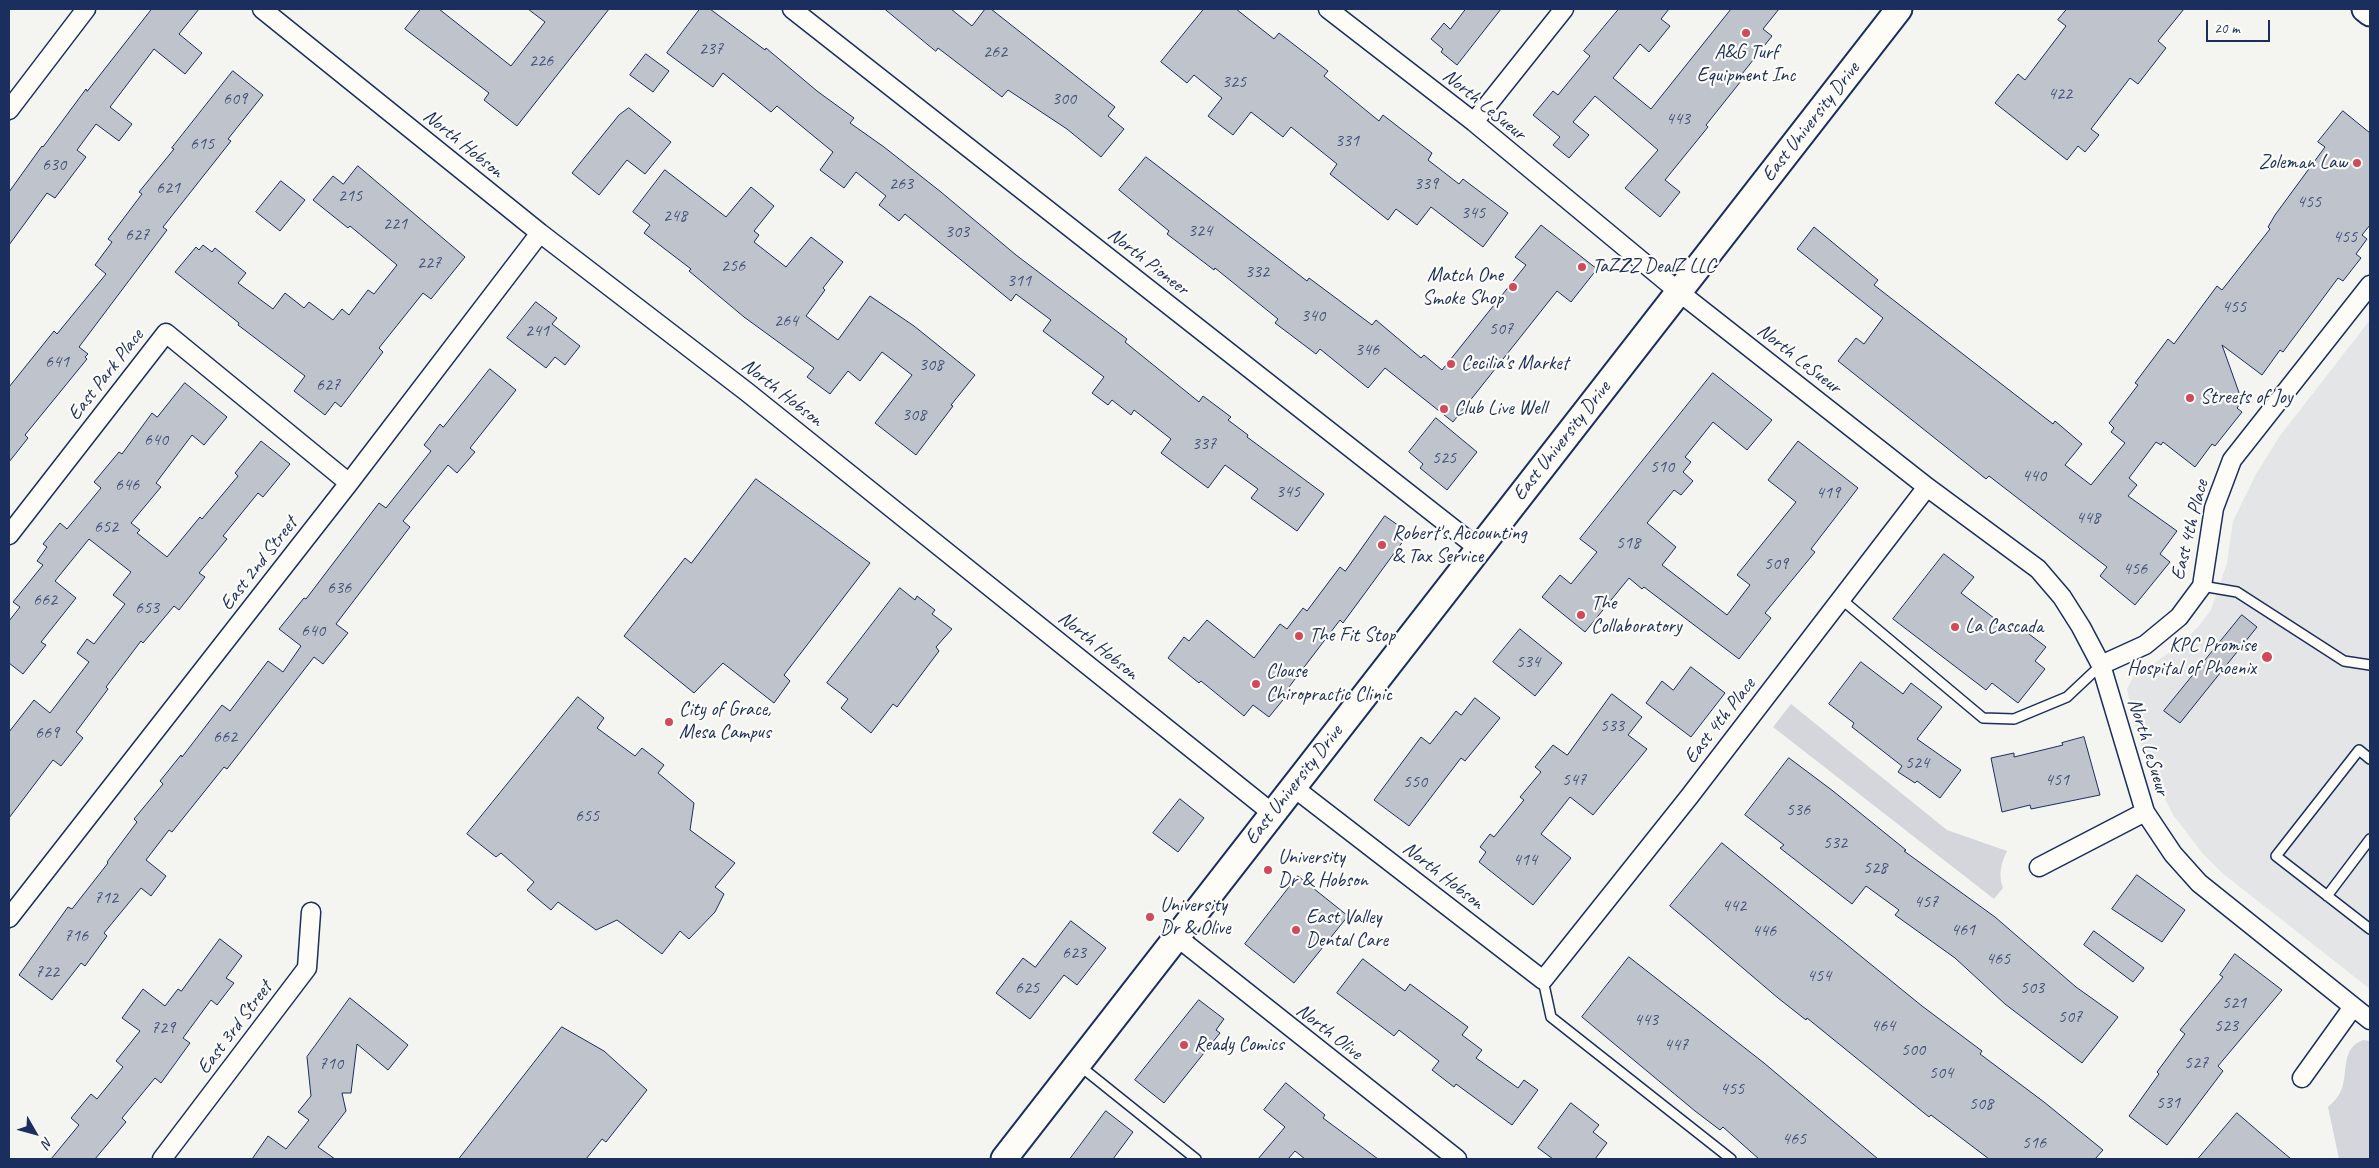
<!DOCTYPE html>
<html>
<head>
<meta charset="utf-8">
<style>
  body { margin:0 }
  #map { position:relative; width:2379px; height:1168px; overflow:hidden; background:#f4f4f1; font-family:Caveat,sans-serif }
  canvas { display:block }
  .frame { position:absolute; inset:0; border:10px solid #1b2f5e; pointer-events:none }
  .north { position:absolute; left:10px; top:1108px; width:50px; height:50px; -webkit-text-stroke:4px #fdfcf7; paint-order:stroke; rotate:128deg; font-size:14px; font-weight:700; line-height:20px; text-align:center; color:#1b2f5e }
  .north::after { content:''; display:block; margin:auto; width:18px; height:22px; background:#1b2f5e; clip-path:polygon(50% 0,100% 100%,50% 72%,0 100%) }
  .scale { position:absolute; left:2206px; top:20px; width:64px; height:22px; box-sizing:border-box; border:2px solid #1b2f5e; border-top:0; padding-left:6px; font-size:15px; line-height:18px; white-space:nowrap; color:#1b2f5e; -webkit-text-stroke:4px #fdfcf7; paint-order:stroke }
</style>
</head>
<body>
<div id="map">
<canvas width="2379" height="1168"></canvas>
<div class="frame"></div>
<div class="north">N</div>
<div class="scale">20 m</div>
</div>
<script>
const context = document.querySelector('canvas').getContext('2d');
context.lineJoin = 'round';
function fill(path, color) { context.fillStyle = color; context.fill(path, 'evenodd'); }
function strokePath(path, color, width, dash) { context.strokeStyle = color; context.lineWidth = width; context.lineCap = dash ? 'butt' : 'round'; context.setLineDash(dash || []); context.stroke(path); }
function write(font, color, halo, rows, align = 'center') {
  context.font = font + ' Caveat,sans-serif'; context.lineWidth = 4.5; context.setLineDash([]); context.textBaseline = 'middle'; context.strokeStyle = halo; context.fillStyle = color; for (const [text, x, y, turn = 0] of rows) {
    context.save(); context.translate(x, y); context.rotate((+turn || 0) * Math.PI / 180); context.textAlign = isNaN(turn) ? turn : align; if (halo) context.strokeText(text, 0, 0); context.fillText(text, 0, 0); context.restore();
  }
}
fill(new Path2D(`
  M2370 320V989L2222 873 2203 854 2174 816 2153 778 2138 738 2127 689 2136 672 2150 666 2177 647 2199 626 2211 610 2227 563 2233 521 2255 476 2279 437Z`), '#e4e5e6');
fill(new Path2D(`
  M1791 704 1947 830 2007 851C2001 864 1998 874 2003 888L1994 899 1773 727Z
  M2363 1040 2370 1041V1159H2339L2328 1107C2334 1102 2339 1096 2342 1088 2348 1071 2341 1048 2363 1040Z`), '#d4d6db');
const building = new Path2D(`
  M152 9H199L179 34 202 53 185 74 154 49 110 107 132 124 119 141 96 124 77 150 86 157 55 198 47 193 9 245V192L42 146 43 147 86 89 87 91Z
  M421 9H439L511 66 545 22 528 9H609L517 126 484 100 489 93 405 29Z
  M700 9H710L765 50 766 48 817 91 854 118 850 123 884 147 941 192 1016 255 1127 339 1125 342 1199 402 1203 396 1231 417 1228 420 1248 435 1247 437 1324 494 1297 531 1251 498 1258 489 1225 465 1208 488 1161 453 1171 439 1134 410 1131 415 1112 400 1108 405 1092 393 1104 377 1043 331 1051 320 1016 294 1011 301 905 214 899 221 879 205 886 196 856 172 844 188 820 170 833 152 777 106 771 112 723 73 713 87 667 53Z
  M885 9H951L972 26 985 9H991L1115 107 1108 116 1124 129 1101 157 1067 129 1008 90 1002 97 938 48 936 51Z
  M1204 9H1236L1274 39 1279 33 1328 71 1324 76 1379 121 1383 115 1432 153 1428 160 1459 184 1463 179 1508 213 1483 247 1431 207 1417 225 1396 209 1388 220 1330 174 1337 164 1291 127 1283 137 1251 112 1233 135 1208 116 1222 98 1194 75 1187 83 1161 62Z
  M1466 9H1501L1457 65 1441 52 1443 49 1431 39 1444 23 1450 29Z
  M1619 9H1669L1661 19 1670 26 1649 52 1640 44 1613 78 1651 109 1731 9H1779L1763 29 1772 36 1742 74 1745 76 1706 125 1708 127 1665 180 1680 192 1660 217 1625 188 1658 150 1595 96 1573 122 1589 135 1569 158 1553 145 1560 137 1533 115 1553 91 1558 95 1590 56 1584 51Z
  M2067 9H2184L2158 41 2166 48 2138 84 2130 78 2091 129 2099 135 2085 152 2078 146 2067 160 1995 103 2018 74 2025 80 2066 26 2058 20Z
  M646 54 669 71 653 92 630 75Z
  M233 71 263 95 228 139 231 141 163 227 167 230 79 347 88 354 85 357 87 359 25 435 28 438 9 462V387L54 331 57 334 106 274 95 265 112 242 108 239 142 194 139 192 174 149 172 148Z
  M629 108 671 142 645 174 627 160 599 195 572 173 619 115Z
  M2343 111 2370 133V225L2362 235 2367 239 2356 254 2361 258 2343 281 2338 278 2283 352 2280 350 2262 375 2222 345 2242 401 2237 408 2242 412 2215 446 2212 444 2195 467 2163 442 2161 445 2156 442 2129 478 2137 485 2128 496 2177 531 2160 554 2170 562 2135 605 2100 576 2107 567 1989 476 1986 479 1838 361 1856 338 1864 344 1883 318 1797 249 1814 227 1878 280 1874 285 2053 424 2055 421 2082 444 2065 465 2091 485 2125 443 2111 432 2114 428 2109 423 2138 385 2135 383 2168 339 2174 344 2217 286 2222 290 2270 229 2268 227 2275 215 2325 147 2318 142Z
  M1146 157 1307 281 1309 278 1372 325 1376 320 1421 358 1424 355 1442 370 1526 265 1515 257 1541 225 1597 269 1571 302 1557 291 1453 422 1385 368 1368 388 1320 349 1316 354 1275 323 1278 319 1215 268 1214 270 1167 234 1169 231 1119 190Z
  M358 166 465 257 431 299 423 293 379 348 383 352 341 407 335 402 325 415 294 391 305 376 238 325 239 323 175 272 196 247 199 250 203 245 212 252 215 248 246 273 238 283 273 309 285 293 304 308 309 302 333 320 342 309 349 315 368 290 374 294 397 265 350 226 348 228 313 200 333 176 343 184Z
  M665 170 726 217 751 187 774 206 754 231 759 235 754 242 786 267 811 237 843 262 823 288 825 290 806 316 838 340 870 296 914 326 975 375 951 405 953 406 916 455 875 423 912 375 882 352 860 381 848 371 830 394 807 377 814 368 744 317 689 271 691 269 644 233 650 225 633 212Z
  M281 181 305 200 280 231 256 212Z
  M536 302 557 318 552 324 580 346 565 365 555 357 546 368 507 338Z
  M490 369 516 390 470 448 475 452 457 473 448 465 403 521 410 527 336 624 348 633 323 664 314 657 227 769 224 767 172 832 169 830 146 860 166 876 151 896 141 888 104 933 107 936 85 966 81 963 52 1000 19 975 68 907 72 909 108 863 107 862 137 822 134 819 163 784 160 781 181 755 182 757 222 705 230 711 268 661 283 672 301 646 279 629 304 598 306 599 379 503 386 508 431 451 424 445 440 424 443 427Z
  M1713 373 1772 420 1747 450 1713 422 1685 457 1691 462 1683 472 1693 481 1681 495 1674 490 1647 523 1676 547 1662 565 1727 615 1750 585 1737 575 1796 502 1768 480 1798 441 1858 488 1811 549 1815 552 1765 613 1771 618 1739 659 1644 587 1642 589 1629 578 1585 632 1542 597 1560 575 1571 584 1597 552 1580 539Z
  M185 383 227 417 204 445 192 435 156 483 161 487 131 523 140 530 137 533 167 557 200 517 202 519 238 476 235 473 261 441 290 464 263 497 258 493 223 536 227 539 199 573 205 577 179 610 174 606 143 643 141 641 106 687 108 689 76 732 83 738 61 766 53 760 9 818V732L34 700 50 713 89 662 77 653 87 639 94 644 125 604 113 595 131 572 89 539 55 581 76 598 41 642 46 645 23 674 9 663V621L20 607 13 602 43 565 37 561 47 547 43 544 60 523 67 529 101 488 94 482 119 452 122 454 152 413 157 417Z
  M1436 418 1477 452 1447 490 1420 468 1423 464 1409 452Z
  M756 479 870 563 784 675 790 681 774 703 723 663 694 693 624 636 685 558 691 563Z
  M1385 516 1409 533 1343 623 1340 620 1289 687 1292 689 1269 717 1253 705 1244 716 1201 681 1199 683 1168 658 1184 637 1189 641 1207 620 1254 658 1280 624 1287 629 1303 608 1307 611 1340 567 1345 571Z
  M1944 554 1974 577 1961 593 2011 631 2016 624 2046 647 2035 661 2045 669 2018 703 1992 683 1986 690 1893 619Z
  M900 588 915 600 917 596 935 610 932 614 952 629 936 647 939 651 897 707 893 704 871 733 841 708 848 699 827 683Z
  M2242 615 2257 627 2180 723 2164 711Z
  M1520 629 1562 663 1535 696 1493 662Z
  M1861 662 1903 694 1911 683 1942 707 1917 739 1961 770 1940 798 1917 781 1915 783 1898 772 1902 766 1852 727 1854 723 1829 704Z
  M1691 667 1725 693 1691 737 1646 703 1662 681 1673 690Z
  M1612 694 1642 717 1628 735 1647 749 1593 815 1570 797 1541 834 1571 858 1533 905 1479 862 1486 852 1480 847 1490 834 1494 837 1524 800 1520 797 1541 772 1535 767 1553 745 1567 755Z
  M578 697 604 718 597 728 635 756 642 748 664 765 658 773 694 803 690 830 735 863 715 887 724 894 715 912 689 939 680 931 662 954 617 920 596 930 558 902 551 910 527 890 534 882 501 853 496 857 467 834Z
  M1475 698 1500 718 1465 761 1461 758 1409 826 1374 800 1421 737 1430 744 1456 711 1461 715Z
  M2084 737 2100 795 2031 809 2030 805 2002 812 1991 758 2014 753V757L2063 745 2062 743Z
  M1789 758 1833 791 1906 850 1904 851 1995 917 2076 987 2118 1017 2082 1063 2005 1004 1955 958 1895 915 1899 910 1866 886 1852 904 1780 848 1784 845 1745 815Z
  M1180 799 1204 818 1178 852 1153 833Z
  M1722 843 1922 1006 1982 1051 1980 1054 2044 1102 2103 1150 2095 1159H1989L1931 1115 1929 1117 1807 1018 1806 1020 1778 998 1670 906Z
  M2137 875 2185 910 2162 942 2112 909Z
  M1298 876 1348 916 1294 983 1245 944Z
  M1071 921 1106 948 1077 985 1064 975 1030 1019 996 993 1023 958 1035 967Z
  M2094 931 2144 968 2133 982 2084 945Z
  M220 939 242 956 226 978 234 983 217 1005 211 1000 183 1038 190 1043 161 1083 155 1078 122 1118 126 1122 95 1159H51L79 1125 71 1118 91 1094 97 1099 123 1067 116 1061 140 1031 122 1018 143 989 165 1006 178 989 181 991Z
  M2235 954 2282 990 2218 1066 2223 1071 2167 1145 2129 1116 2159 1074 2157 1072 2185 1034 2180 1030 2223 977 2220 975Z
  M1629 957 1764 1063 1878 1159H1759L1723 1127 1720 1130 1695 1111 1582 1017Z
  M1363 959 1405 991 1410 984 1468 1027 1462 1035 1482 1050 1476 1058 1518 1088 1524 1080 1538 1090 1512 1125 1456 1084 1454 1087 1432 1070 1439 1061 1399 1030 1394 1036 1337 993Z
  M350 998 408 1045 388 1070 357 1044 351 1093H342L346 1111 318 1147 335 1159H252L268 1136 286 1149 309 1120 298 1112 311 1096 307 1057Z
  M1199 1000 1224 1019 1216 1030 1220 1033 1164 1103 1135 1080Z
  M562 1027 604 1051 647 1090 606 1142 602 1139 586 1159H459Z
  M1286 1083 1325 1115 1323 1118 1378 1159H1305L1295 1151 1288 1159H1258L1285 1127 1264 1110Z
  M1571 1103 1599 1125 1593 1132 1607 1143 1595 1159H1553L1538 1148Z
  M1106 1111 1133 1132 1113 1159H1070Z
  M2237 1113 2259 1132 2291 1159H2198Z`);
fill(building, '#bfc3cc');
strokePath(building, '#1b2f5e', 1);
const service = new Path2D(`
  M2202 586 2237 592 2344 661 2370 665
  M1841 599 1983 718 2014 719 2067 697 2101 665
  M2370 759 2359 750 2276 856 2370 929
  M2327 896 2370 839
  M1543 980 1551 1017 1731 1159
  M1080 1066 1196 1159`);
const minor = new Path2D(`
  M262 9 540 233 747 392 1272 813
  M792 9 1478 548
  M1328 9 1474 122 1679 292 1927 487 2038 569 2062 597 2081 627 2101 665 2145 812 2173 854 2199 883 2370 1020
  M9 110 86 9
  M1474 122 1564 9
  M9 535 166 333 349 483
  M2101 665 2145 645 2179 617 2202 586 2214 508 2232 460 2370 285
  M1293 787 1543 980 1689 797 1927 487
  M2039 867 2145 812
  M9 918 349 483 540 233
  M1177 937 1457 1159
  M2302 1078 2353 1007
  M162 1159 307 968 311 912`);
const secondary = new Path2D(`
  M2365 9 2370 13
  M1004 1159 1899 9`);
strokePath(service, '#1b2f5e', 12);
strokePath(minor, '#1b2f5e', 21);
strokePath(secondary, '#1b2f5e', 29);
strokePath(service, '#fdfcf7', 9);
strokePath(minor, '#fdfcf7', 18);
strokePath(secondary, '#fdfcf7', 25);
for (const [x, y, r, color] of [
  [1746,33,5,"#d1495b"],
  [2357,163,5,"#d1495b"],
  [1582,267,5,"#d1495b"],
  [1513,287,5,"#d1495b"],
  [1451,364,5,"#d1495b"],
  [2190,398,5,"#d1495b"],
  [1444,409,5,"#d1495b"],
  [1382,545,5,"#d1495b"],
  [1581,615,5,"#d1495b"],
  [1955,627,5,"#d1495b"],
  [1299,636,5,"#d1495b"],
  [2267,657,6,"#d1495b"],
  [1256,684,5,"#d1495b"],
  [669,722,5,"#d1495b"],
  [1268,870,5,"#d1495b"],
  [1150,917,5,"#d1495b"],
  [1296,930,5,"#d1495b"],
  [1184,1045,5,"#d1495b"]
]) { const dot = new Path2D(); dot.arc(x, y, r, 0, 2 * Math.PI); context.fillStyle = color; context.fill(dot); strokePath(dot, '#fdfcf7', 2); }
write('18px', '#44547a', null, [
  ["237",711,49],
  ["262",995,52],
  ["226",541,61],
  ["325",1234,82],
  ["422",2060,94],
  ["609",235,99],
  ["300",1064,99],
  ["443",1678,119],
  ["331",1347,141],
  ["615",202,144],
  ["630",54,165],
  ["263",901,184],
  ["339",1426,184],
  ["621",168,188],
  ["215",350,196],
  ["455",2309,202],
  ["345",1473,213],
  ["248",675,216],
  ["221",395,224],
  ["324",1200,231],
  ["303",957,232],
  ["627",137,235],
  ["455",2345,237],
  ["227",429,263],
  ["256",733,266],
  ["332",1257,272],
  ["311",1019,281],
  ["455",2234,307],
  ["340",1313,316],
  ["264",786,321],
  ["507",1501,329],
  ["241",537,331],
  ["346",1367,350],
  ["641",57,362],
  ["308",931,365],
  ["627",328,385],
  ["308",914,415],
  ["640",156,440],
  ["337",1204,444],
  ["525",1444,458],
  ["510",1662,467],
  ["440",2034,476],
  ["646",127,485],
  ["345",1288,492],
  ["419",1828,493],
  ["448",2088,518],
  ["652",106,527],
  ["518",1628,543],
  ["509",1776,564],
  ["456",2135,569],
  ["636",339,588],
  ["662",45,600],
  ["653",147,608],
  ["640",313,631],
  ["534",1528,662],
  ["533",1612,726],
  ["669",47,733],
  ["662",225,737],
  ["524",1917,763],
  ["547",1574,780],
  ["451",2057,780],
  ["550",1415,782],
  ["536",1798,810],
  ["655",587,816],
  ["532",1835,843],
  ["414",1525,860],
  ["528",1875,868],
  ["712",106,898],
  ["457",1926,902],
  ["442",1734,906],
  ["461",1963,930],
  ["446",1764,931],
  ["716",76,936],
  ["623",1074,953],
  ["465",1998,959],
  ["722",47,972],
  ["454",1819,976],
  ["625",1027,988],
  ["503",2032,988],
  ["521",2234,1003],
  ["507",2070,1017],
  ["443",1646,1020],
  ["464",1883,1026],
  ["523",2226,1026],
  ["729",163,1028],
  ["447",1676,1045],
  ["500",1913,1050],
  ["527",2196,1063],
  ["710",331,1064],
  ["504",1941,1073],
  ["455",1732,1089],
  ["531",2168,1103],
  ["508",1981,1104],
  ["465",1794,1139],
  ["516",2034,1143]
]);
write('20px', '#1b2f5e', '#fdfcf7', [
  ["A&G Turf",1746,53,"center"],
  ["Equipment Inc",1746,76,"center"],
  ["Zoleman Law",2347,163,"right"],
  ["TaZZZ DealZ LLC",1592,267],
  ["Match One",1503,276,"right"],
  ["Smoke Shop",1503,299,"right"],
  ["Cecilia's Market",1461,364],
  ["Streets of Joy",2200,398],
  ["Club Live Well",1454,409],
  ["Robert's Accounting",1392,534],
  ["& Tax Service",1392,557],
  ["The",1591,604],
  ["Collaboratory",1591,627],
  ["La Cascada",1965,627],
  ["The Fit Stop",1309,636],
  ["KPC Promise",2256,646,"right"],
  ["Hospital of Phoenix",2256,669,"right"],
  ["Clouse",1266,672],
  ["Chiropractic Clinic",1266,695],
  ["City of Grace,",679,710],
  ["Mesa Campus",679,733],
  ["University",1278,858],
  ["Dr & Hobson",1278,881],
  ["University",1160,906],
  ["Dr & Olive",1160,929],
  ["East Valley",1306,918],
  ["Dental Care",1306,941],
  ["Ready Comics",1194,1045]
], 'left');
write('20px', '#1b2f5e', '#fdfcf7', [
  ["North LeSueur",1484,105,39],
  ["East University Drive",1811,122,-52],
  ["North Hobson",463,144,39],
  ["North Pioneer",1148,262,38],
  ["North LeSueur",1799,359,38],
  ["East Park Place",106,375,-52],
  ["North Hobson",782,393,38],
  ["East University Drive",1562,441,-52],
  ["East 4th Place",2190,530,-76],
  ["East 2nd Street",259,564,-52],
  ["North Hobson",1098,646,39],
  ["East 4th Place",1720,721,-52],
  ["North LeSueur",2148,747,73],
  ["East University Drive",1294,785,-52],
  ["North Hobson",1443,876,38],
  ["East 3rd Street",235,1028,-53],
  ["North Olive",1329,1032,38]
]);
</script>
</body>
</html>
